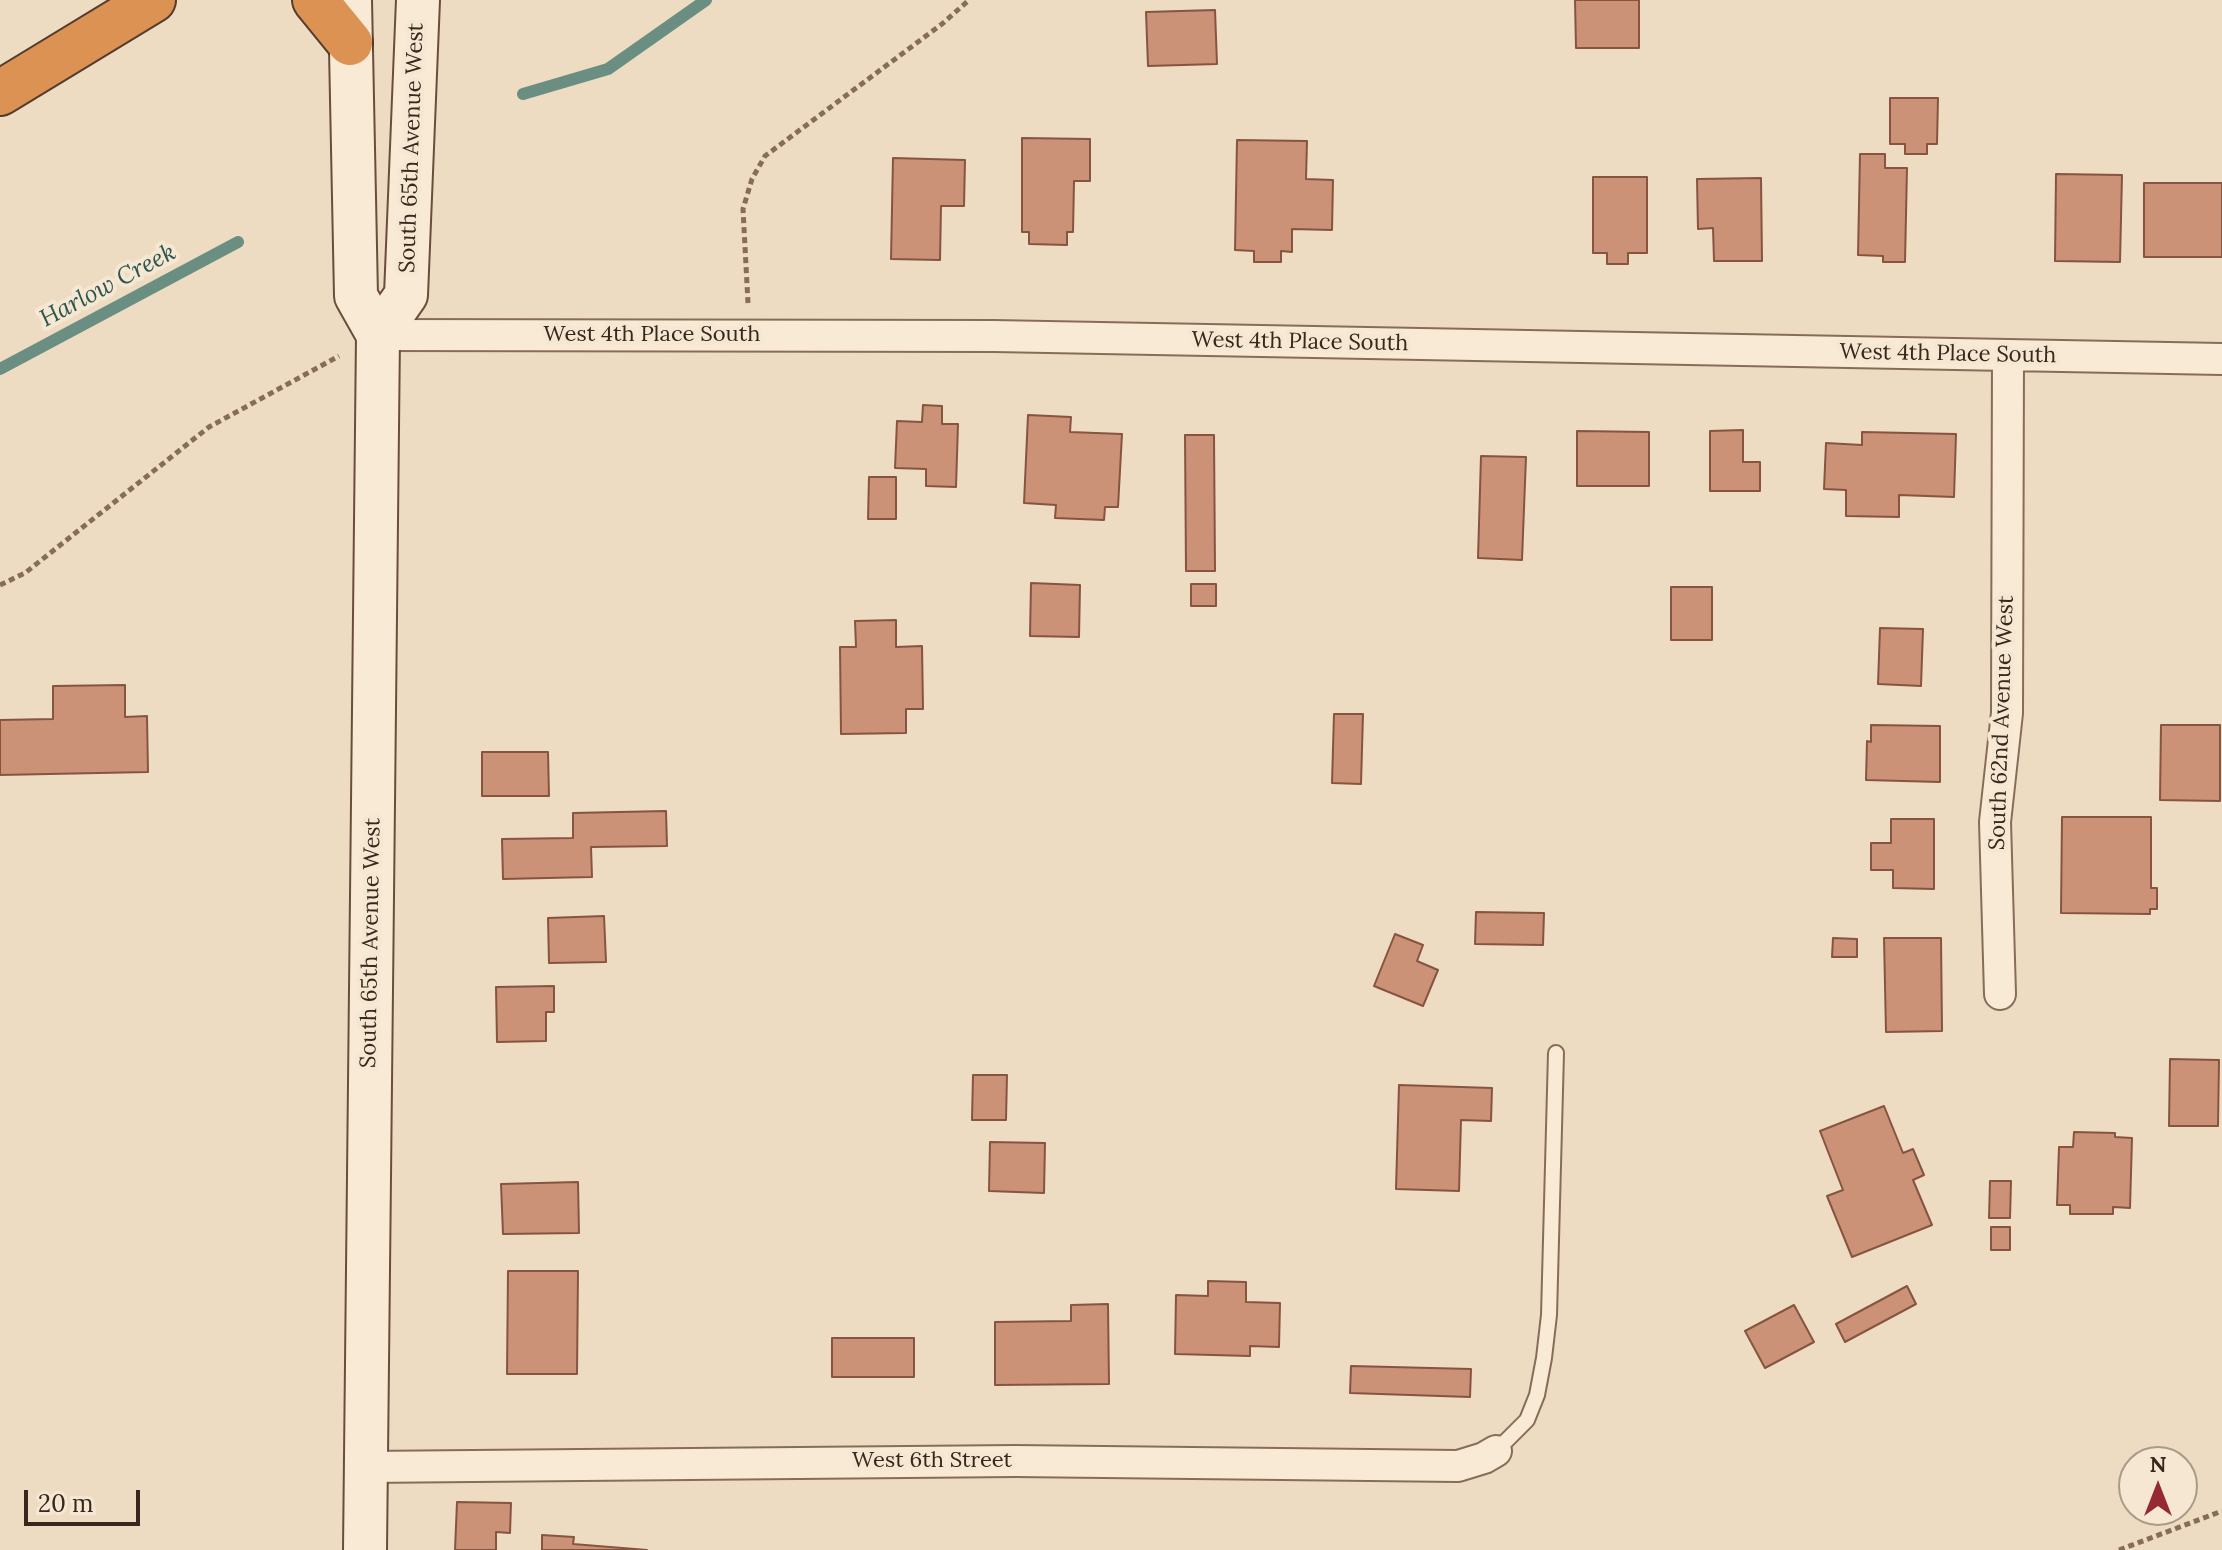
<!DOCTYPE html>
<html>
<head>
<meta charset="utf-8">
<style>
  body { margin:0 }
  #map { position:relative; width:2222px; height:1550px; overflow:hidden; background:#eddcc2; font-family:Lora,serif }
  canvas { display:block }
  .north { position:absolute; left:2118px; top:1446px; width:80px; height:80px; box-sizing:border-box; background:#f5e7d1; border:2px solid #a99a89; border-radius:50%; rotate:0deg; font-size:22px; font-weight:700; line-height:32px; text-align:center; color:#37271d }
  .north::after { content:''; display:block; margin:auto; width:28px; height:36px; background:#952a36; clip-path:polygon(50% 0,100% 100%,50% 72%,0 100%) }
  .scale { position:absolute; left:24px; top:1490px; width:116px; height:36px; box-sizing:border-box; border:4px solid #37271d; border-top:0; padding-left:10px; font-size:24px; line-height:28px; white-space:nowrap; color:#37271d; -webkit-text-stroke:6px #f5e7d1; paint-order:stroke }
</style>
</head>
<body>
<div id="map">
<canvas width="2222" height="1550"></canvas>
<div class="north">N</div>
<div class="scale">20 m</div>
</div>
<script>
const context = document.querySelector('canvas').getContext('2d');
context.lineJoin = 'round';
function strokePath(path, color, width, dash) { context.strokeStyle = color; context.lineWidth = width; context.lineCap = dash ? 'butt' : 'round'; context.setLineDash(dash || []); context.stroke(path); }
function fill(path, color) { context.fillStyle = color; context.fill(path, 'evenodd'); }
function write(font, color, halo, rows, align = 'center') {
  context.font = font + ' Lora,serif'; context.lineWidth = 8; context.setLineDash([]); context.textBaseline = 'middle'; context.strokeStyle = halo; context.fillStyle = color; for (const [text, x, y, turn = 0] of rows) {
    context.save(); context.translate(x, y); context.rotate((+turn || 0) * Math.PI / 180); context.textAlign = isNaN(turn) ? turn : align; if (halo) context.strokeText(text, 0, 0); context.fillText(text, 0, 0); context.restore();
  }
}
strokePath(new Path2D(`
  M523 94 608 69 706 0
  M0 369 238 242`), '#6b8e82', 12);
const building = new Path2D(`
  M1575 0H1639V48H1576Z
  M1215 10 1217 64 1148 66 1146 12Z
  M1890 98H1938L1937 144H1927V154H1905V144H1890Z
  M1022 138 1090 139V181H1074L1073 232H1067V245L1029 244V232H1022Z
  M1237 140 1307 141 1306 179 1333 180 1332 230 1292 229V252L1281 251V262H1254V251L1235 250Z
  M1860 154H1885V168H1907L1905 262H1883V256L1858 255Z
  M893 158 965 160 964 206H941L940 260 891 259Z
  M2056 174 2122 175 2120 262 2055 261Z
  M1593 177H1647V253H1628V264H1607V253H1593Z
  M1761 178 1762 261H1714L1713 228 1698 229 1697 179Z
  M2144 183H2222V257H2144Z
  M923 405 942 406V424H958L956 487 926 486V469L895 468 897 421 922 422Z
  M1028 415 1071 417 1070 432 1122 434 1118 507H1105L1104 520 1055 518 1056 505 1024 503Z
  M1743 430V462H1760V491H1710V431Z
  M1577 431 1649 432V486H1577Z
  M1862 432 1956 434 1954 497 1899 495V517L1846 516V490L1824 489 1826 443 1862 445Z
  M1185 435H1214L1215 571H1186Z
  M1481 456 1526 457 1522 560 1478 558Z
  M869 477H896V519H868Z
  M1031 583 1080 585 1079 637 1030 636Z
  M1191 584H1216V606H1191Z
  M1671 587H1712V640H1671Z
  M896 620V647L922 646 923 709H906V733L841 734 840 647H856L855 621Z
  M1880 628 1923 629 1921 686 1878 684Z
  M125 685V717L147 716 148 772 0 775V720L53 719V686Z
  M1334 714H1363L1361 784 1332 783Z
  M1871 725 1940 726V782L1866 780 1867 741 1871 742Z
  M2161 725H2220V801L2160 800Z
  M482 752H548L549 796H482Z
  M666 811 667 846 591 847 592 877 503 879 502 839 573 838V813Z
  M2062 817H2151V888H2157V909H2150V914L2061 913Z
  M1891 819H1934V889L1893 888V870H1871V843H1891Z
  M1476 912 1544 913 1543 945 1475 944Z
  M604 916 606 962 549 963 548 918Z
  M1395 934 1423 945 1417 961 1438 970 1423 1006 1374 986Z
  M1833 938 1857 939V957H1832Z
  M1884 938H1941L1942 1031 1886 1032Z
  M554 986V1012H546V1041L497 1042 496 987Z
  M2170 1059 2219 1060 2218 1126H2169Z
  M973 1075H1007L1006 1120H972Z
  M1399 1085 1492 1088 1491 1121 1461 1120 1459 1191 1396 1189Z
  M1884 1106 1903 1153 1913 1149 1924 1175 1913 1180 1932 1225 1852 1257 1827 1196 1843 1190 1820 1131Z
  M2074 1132 2115 1133V1137L2132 1138 2130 1208 2113 1207V1214H2070V1205H2057L2059 1147H2073Z
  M990 1142 1045 1143 1044 1193 989 1191Z
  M1990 1181H2011L2010 1218H1989Z
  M578 1182 579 1233 503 1234 501 1184Z
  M1991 1227H2010V1250H1991Z
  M508 1271H578L577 1374H507Z
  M1208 1281 1246 1282V1302L1280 1303 1279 1347 1250 1346V1356L1175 1354 1176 1295 1208 1296Z
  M1907 1286 1916 1304 1845 1342 1836 1324Z
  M1108 1304 1109 1384 995 1385V1322L1071 1321V1305Z
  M1794 1305 1814 1342 1765 1368 1745 1331Z
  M832 1338H914V1377H832Z
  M1351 1366 1471 1369 1470 1397 1350 1393Z
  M457 1502 511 1503 510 1533 496 1532V1550H455Z
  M542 1535 574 1537 573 1544 647 1550H542Z`);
fill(building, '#cb9278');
strokePath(building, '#86543f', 2);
const lane = new Path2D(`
  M1496 1451 1527 1420 1537 1395 1544 1358 1549 1315 1556 1053`);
const street = new Path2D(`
  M378 335 994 336 2222 359
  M2000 994 1995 822 2007 713 2008 356
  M365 1467 1015 1461 1458 1466 1484 1458 1496 1451`);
const secondary = new Path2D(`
  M350 0 356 296 378 335 365 1550
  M378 335 406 295 418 0`);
const highway = new Path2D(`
  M315 0 350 43
  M0 93 153 0`);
strokePath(lane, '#876d59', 18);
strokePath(street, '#876d59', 34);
strokePath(secondary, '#694e3d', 46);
strokePath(highway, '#543c2e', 48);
strokePath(new Path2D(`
  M748 303 743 209 752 179 765 156 942 24 969 0
  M0 585 25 573 209 427 339 356
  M2119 1550 2222 1511`), '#876d59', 5, [6, 4]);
strokePath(lane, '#f8ead5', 14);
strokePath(street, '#f8ead5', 30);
strokePath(secondary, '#f8ead5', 42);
strokePath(highway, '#dc9253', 44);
write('22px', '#37271d', '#f5e7d1', [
  ["South 65th Avenue West",412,148,-88],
  ["West 4th Place South",652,335],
  ["West 4th Place South",1300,342,1],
  ["West 4th Place South",1948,354,1],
  ["South 62nd Avenue West",2002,723,-88],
  ["South 65th Avenue West",371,943,-89],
  ["West 6th Street",932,1461]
]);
write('italic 24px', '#2d5650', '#f5e7d1', [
  ["Harlow Creek",108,286,-28]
]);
</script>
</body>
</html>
